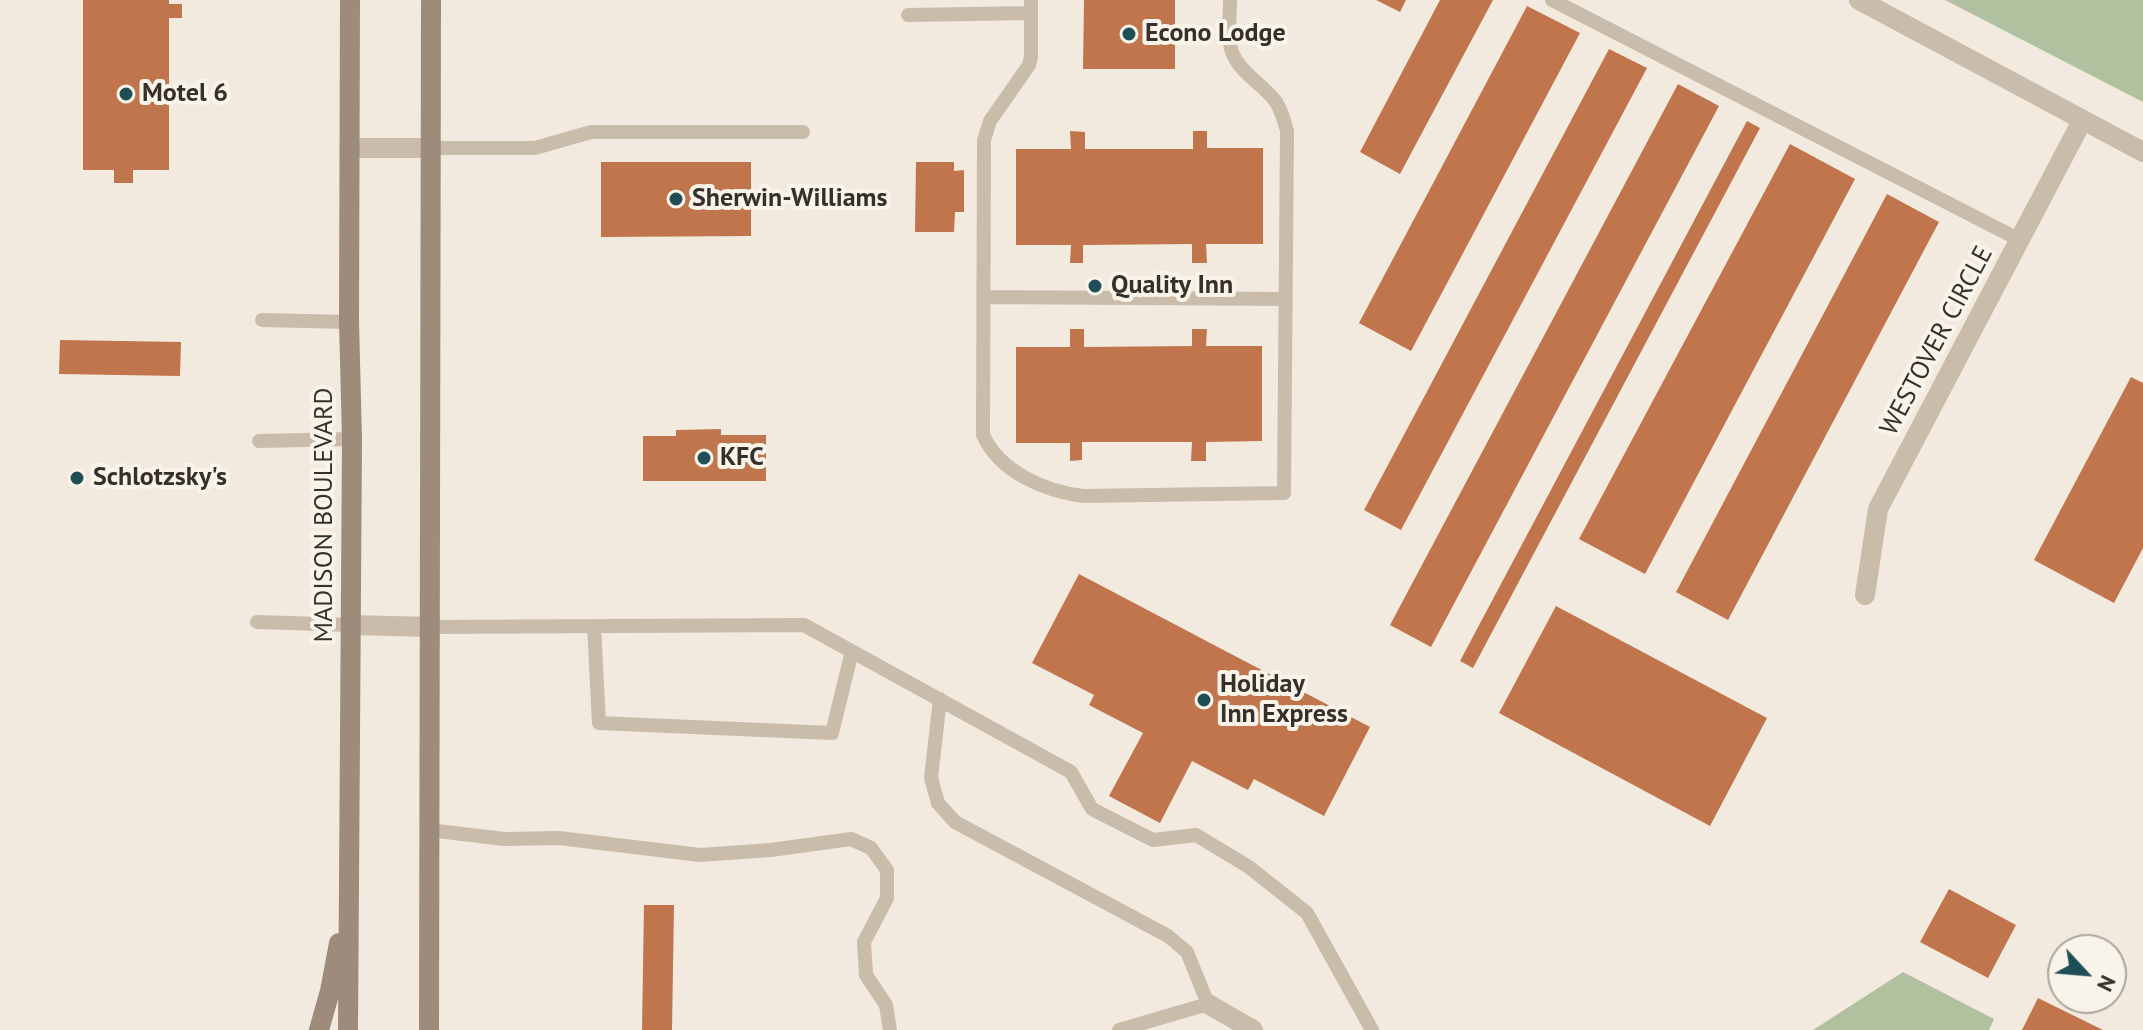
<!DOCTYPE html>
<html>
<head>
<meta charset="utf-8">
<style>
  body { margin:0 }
  #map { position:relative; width:2143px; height:1030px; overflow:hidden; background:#f2eade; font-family:"PT Sans",sans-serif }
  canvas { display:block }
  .north { position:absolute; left:2047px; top:934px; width:80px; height:80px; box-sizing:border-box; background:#f9f4ea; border:2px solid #aba59d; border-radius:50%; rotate:116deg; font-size:22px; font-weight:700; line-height:32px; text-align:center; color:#372f29 }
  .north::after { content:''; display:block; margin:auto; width:28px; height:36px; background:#204e57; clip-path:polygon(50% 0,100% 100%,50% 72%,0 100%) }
</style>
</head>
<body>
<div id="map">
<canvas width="2143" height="1030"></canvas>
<div class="north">N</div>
</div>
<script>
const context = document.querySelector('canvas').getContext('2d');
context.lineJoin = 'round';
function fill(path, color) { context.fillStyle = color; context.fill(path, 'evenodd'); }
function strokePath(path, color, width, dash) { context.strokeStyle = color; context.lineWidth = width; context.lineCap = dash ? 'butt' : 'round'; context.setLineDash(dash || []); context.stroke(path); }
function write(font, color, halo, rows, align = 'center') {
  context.font = font + ' "PT Sans",sans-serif'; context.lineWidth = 8; context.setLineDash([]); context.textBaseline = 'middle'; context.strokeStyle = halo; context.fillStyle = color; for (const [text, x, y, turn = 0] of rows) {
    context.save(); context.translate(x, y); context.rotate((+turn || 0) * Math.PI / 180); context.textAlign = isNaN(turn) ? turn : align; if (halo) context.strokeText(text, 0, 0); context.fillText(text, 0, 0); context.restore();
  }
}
fill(new Path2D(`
  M1945 0H2143V102Z
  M1903 972 1994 1019 1989 1030H1813Z`), '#b1c09e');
fill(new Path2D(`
  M83 0H169V4H182V18H169V170H133V183H114V170H83Z
  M1084 0H1175V69H1083Z
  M1376 0H1406L1400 12Z
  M1440 0H1493L1400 174 1360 152Z
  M1527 6 1580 33 1411 351 1359 323Z
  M1609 49 1647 68 1401 530 1364 510Z
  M1678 84 1719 106 1431 647 1390 625Z
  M1747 121 1760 128 1473 668 1460 661Z
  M1070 131 1085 132V149H1193V131H1207V148H1263V244H1206L1207 263H1192V244L1083 245V263H1070L1071 245H1016V149H1071Z
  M1790 144 1855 179 1645 574 1579 539Z
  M601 162H751V236L601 237Z
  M916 162H954V171L964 170V212H955L954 232H915Z
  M1887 194 1939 222 1728 620 1676 592Z
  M1070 329H1084V347L1192 346V329H1207L1206 346H1262V441L1206 442V461H1191L1192 442H1082V460L1070 461V443H1016V347H1070Z
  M60 340 181 342 180 376 59 374Z
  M2131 377 2143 383V548L2114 603 2034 560Z
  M721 429V435H766V481H643V436H676V430Z
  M1079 574 1370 727 1324 816 1254 779 1248 790 1192 761 1160 823 1109 796 1143 733 1089 705 1094 695 1032 663Z
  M1556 606 1767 718 1710 826 1499 713Z
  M1949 889 2016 925 1988 978 1920 942Z
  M644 905H674L672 1030H642Z
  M2038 998 2103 1030H2022Z`), '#c1754c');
strokePath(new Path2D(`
  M1031 0V57L1029 65 990 121 984 140 983 435C1000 472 1044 491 1083 496L1284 493 1287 131C1284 121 1282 111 1276 102 1262 82 1234 71 1230 44 1228 30 1230 14 1230 0
  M1552 0 2020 240
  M908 15 1031 13
  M432 148H535L591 132H803
  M984 297 1286 299
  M262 320 349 322
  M259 441 352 439
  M257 622 351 625
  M594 626 599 723 832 733 852 651
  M431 627 804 625 1071 772 1092 809 1153 840 1196 835 1249 867 1307 913 1372 1030
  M940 699 931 778 938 803 955 822 1168 936 1187 952 1208 1004 1119 1030
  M429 830 504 839 559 838 700 855 771 850 851 839 871 848 887 870V898L864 942 866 975 886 1005 890 1030`), '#c9bcaa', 14);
strokePath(new Path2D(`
  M1859 0 2143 152
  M351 148H432
  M1865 595 1878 509 2082 121
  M351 625 431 627
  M1208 1004 1253 1030`), '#c9bcaa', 20);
strokePath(new Path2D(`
  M319 1030 330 991 339 943
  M348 1030 352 439 349 322 350 0
  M429 1030 431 0`), '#9d8b7b', 20);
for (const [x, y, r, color] of [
  [1129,34,8,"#204e57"],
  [126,94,8,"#204e57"],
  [676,199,8,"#204e57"],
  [1095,286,8,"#204e57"],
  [704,458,8,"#204e57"],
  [77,478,8,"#204e57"],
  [1204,700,8,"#204e57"]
]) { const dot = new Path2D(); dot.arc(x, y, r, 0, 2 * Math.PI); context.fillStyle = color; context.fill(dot); strokePath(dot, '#f9f4ea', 3); }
write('bold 26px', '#372f29', '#f9f4ea', [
  ["Econo Lodge",1145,34],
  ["Motel 6",142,94],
  ["Sherwin-Williams",692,199],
  ["Quality Inn",1111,286],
  ["KFC",720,458],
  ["Schlotzsky's",93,478],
  ["Holiday",1220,685],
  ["Inn Express",1220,715]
], 'left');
write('26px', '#372f29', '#f9f4ea', [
  ["WESTOVER CIRCLE",1937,341,-62],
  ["MADISON BOULEVARD",325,515,-90]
]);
</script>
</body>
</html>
